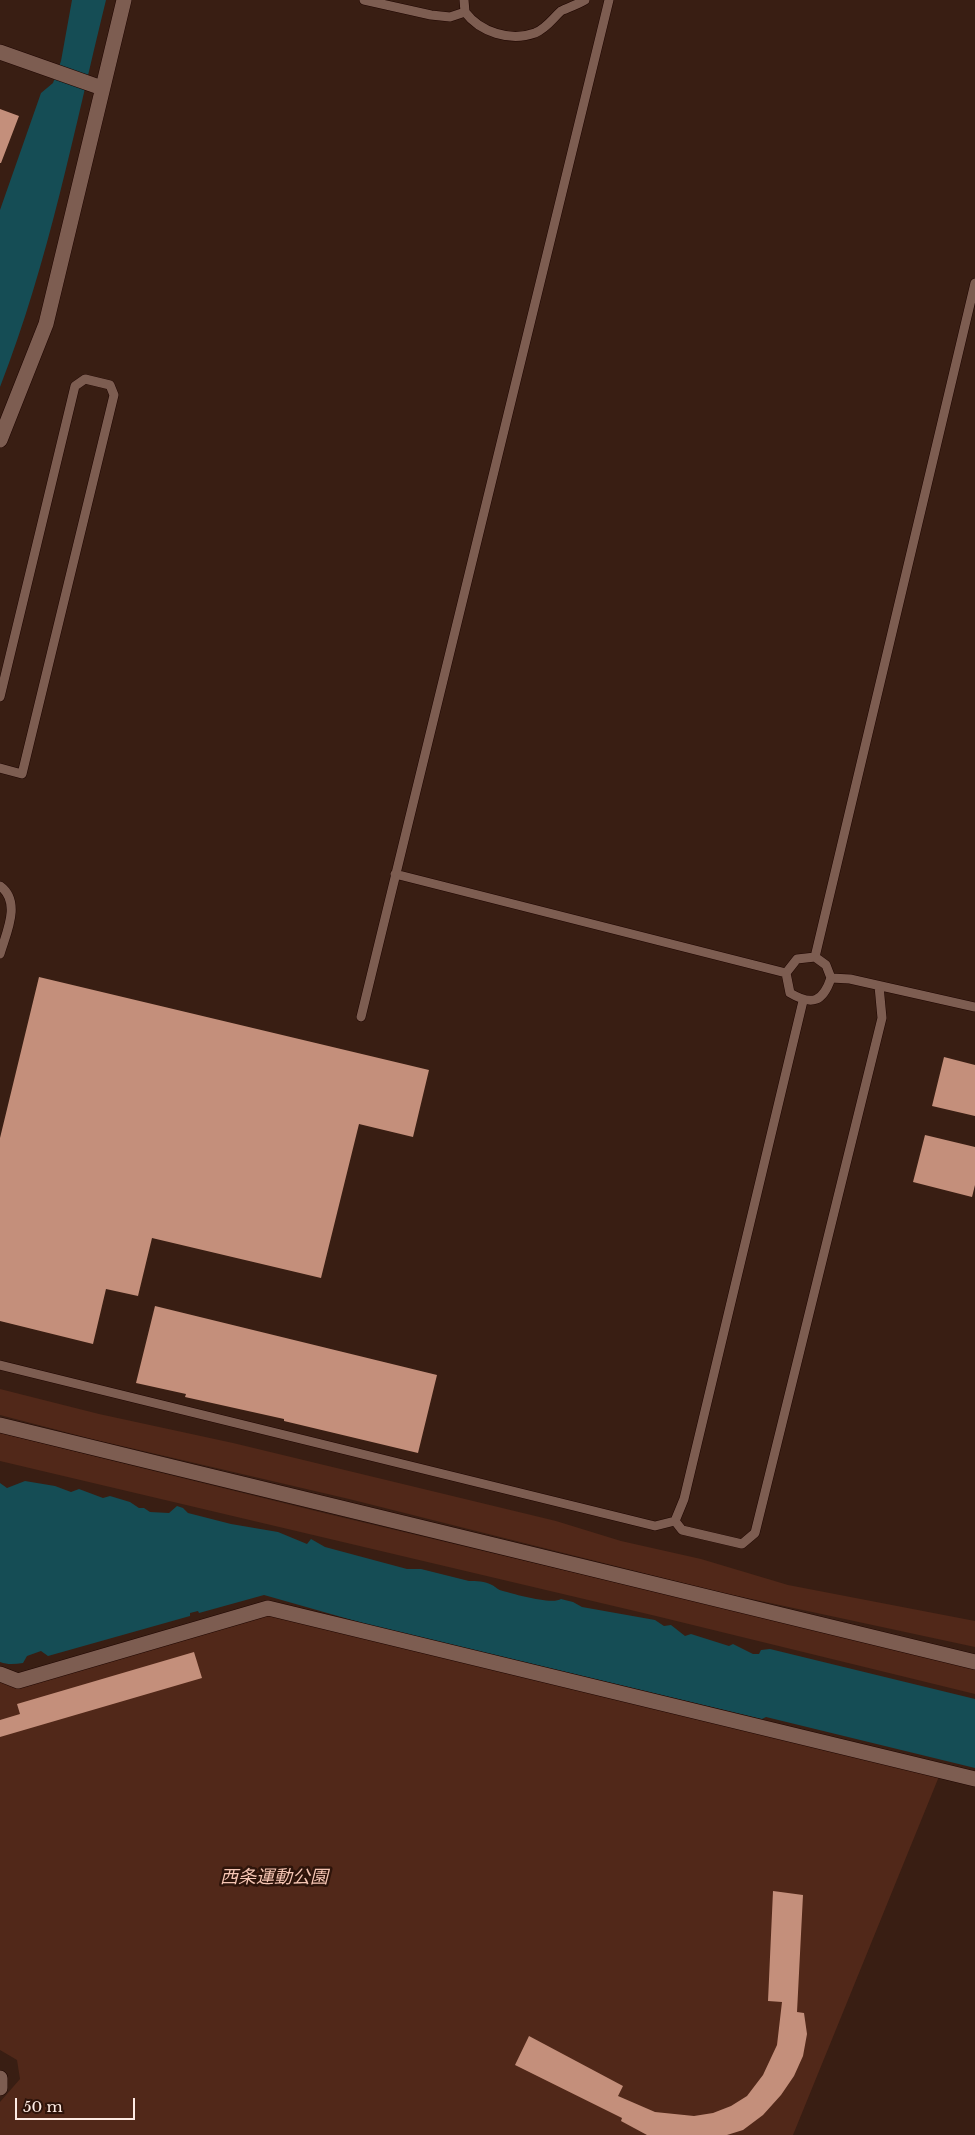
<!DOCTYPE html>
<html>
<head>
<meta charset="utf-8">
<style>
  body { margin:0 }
  #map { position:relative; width:975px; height:2135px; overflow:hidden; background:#391e13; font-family:"Libre Baskerville",serif }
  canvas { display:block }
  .scale { position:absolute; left:15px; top:2098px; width:120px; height:22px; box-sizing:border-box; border:2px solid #feebe4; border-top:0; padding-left:6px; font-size:15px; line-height:18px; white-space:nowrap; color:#feebe4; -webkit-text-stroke:4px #2e140a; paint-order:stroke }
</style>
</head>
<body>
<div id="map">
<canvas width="975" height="2135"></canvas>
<div class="scale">50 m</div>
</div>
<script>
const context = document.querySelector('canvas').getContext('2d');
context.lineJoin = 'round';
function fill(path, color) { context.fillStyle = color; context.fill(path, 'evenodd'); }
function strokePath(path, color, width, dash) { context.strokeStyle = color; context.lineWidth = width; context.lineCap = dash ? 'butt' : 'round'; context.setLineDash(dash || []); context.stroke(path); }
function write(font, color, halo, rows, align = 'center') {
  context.font = font + ' "Libre Baskerville","Noto Sans JP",serif'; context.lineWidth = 5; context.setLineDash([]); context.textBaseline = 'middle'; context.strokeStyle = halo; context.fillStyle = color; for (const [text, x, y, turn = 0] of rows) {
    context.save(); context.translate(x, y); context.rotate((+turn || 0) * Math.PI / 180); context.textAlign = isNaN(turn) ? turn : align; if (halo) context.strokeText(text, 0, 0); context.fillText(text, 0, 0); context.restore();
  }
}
fill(new Path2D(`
  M0 1389 99 1414 233 1443 556 1521 621 1541 701 1559 788 1585 975 1621V1647L719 1592 349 1499 92 1439 0 1415Z
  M0 1433 328 1514 975 1668V1694L656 1616 0 1461Z
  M268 1613 940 1774 793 2135H0V2102L20 2079 17 2060 0 2050V1681Z`), '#512819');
fill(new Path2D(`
  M72 0H106C74 130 49 262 0 387V210L41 93 53 83 61 61Z
  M25 1481 55 1486 71 1492 79 1489 103 1498 110 1496 130 1502 139 1508H144L150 1512 169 1513 177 1506 183 1508 188 1513 231 1524 278 1532 307 1544 311 1539 325 1547 407 1569H421L469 1581C476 1581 485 1581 492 1585 496 1587 498 1590 503 1591 514 1594 552 1605 561 1599L573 1602 582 1607 655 1620 664 1626 671 1625 685 1636 691 1634 729 1646 733 1644 753 1654H759L761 1650 770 1649 975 1699V1768L766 1717 762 1719 366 1624 264 1595 199 1613 198 1611 190 1613V1616L48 1656 41 1651 27 1656 23 1663C15 1664 8 1665 0 1662V1483L7 1488Z`), '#154d55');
fill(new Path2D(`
  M0 109 19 116 1 163H0Z
  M39 977 429 1070 413 1137 359 1124 321 1278 152 1238 138 1296 106 1289 93 1344 0 1321V1138Z
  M944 1057 975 1065V1116L932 1106Z
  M925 1135 975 1147V1185L972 1197 913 1182Z
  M155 1306 437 1375 418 1453 284 1421V1419L185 1397 186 1394 136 1383Z
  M194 1652 202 1678 0 1737V1720L20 1714 17 1704Z
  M773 1891 803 1895 797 2012 804 2013 807 2034 803 2056 794 2076 781 2095 763 2115 743 2130 727 2135H647L621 2121 622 2118 515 2065 529 2036 623 2086 618 2096 655 2112 694 2116 713 2113 731 2106 747 2096 763 2075 777 2045 782 2002 768 2001Z`), '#c48f7b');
const lane = new Path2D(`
  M364 0 431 15 450 17 465 12C480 32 510 42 535 33 547 28 552 19 561 11 562 10 579 4 585 0
  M464 0 465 12
  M0 697 75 386 85 379 110 385 114 395 22 774 0 768
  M395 874 786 973 797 959 815 957 826 965 831 978 850 979 975 1007
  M0 886C22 902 6 933 0 954
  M815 957 975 283
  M786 973 790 993C812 1006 823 1002 831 978
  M361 1017 609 0
  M0 1365 655 1526 675 1521 682 1530 742 1544 755 1533 882 1018 879 986
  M675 1521 684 1499 803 1001`);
const street = new Path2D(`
  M0 1674 18 1681 268 1608 975 1779
  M0 2078V2088`);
const secondary = new Path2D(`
  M0 52 102 88
  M0 440 46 324 124 0
  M0 1425 975 1662`);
strokePath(lane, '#1f0601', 10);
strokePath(street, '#1f0601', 16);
strokePath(secondary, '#1f0601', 16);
strokePath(lane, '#7d5d51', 9);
strokePath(street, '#7d5d51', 15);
strokePath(secondary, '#7d5d51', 15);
write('italic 18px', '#f5c5b3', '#2e140a', [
  ["西条運動公園",274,1878]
]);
</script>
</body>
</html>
